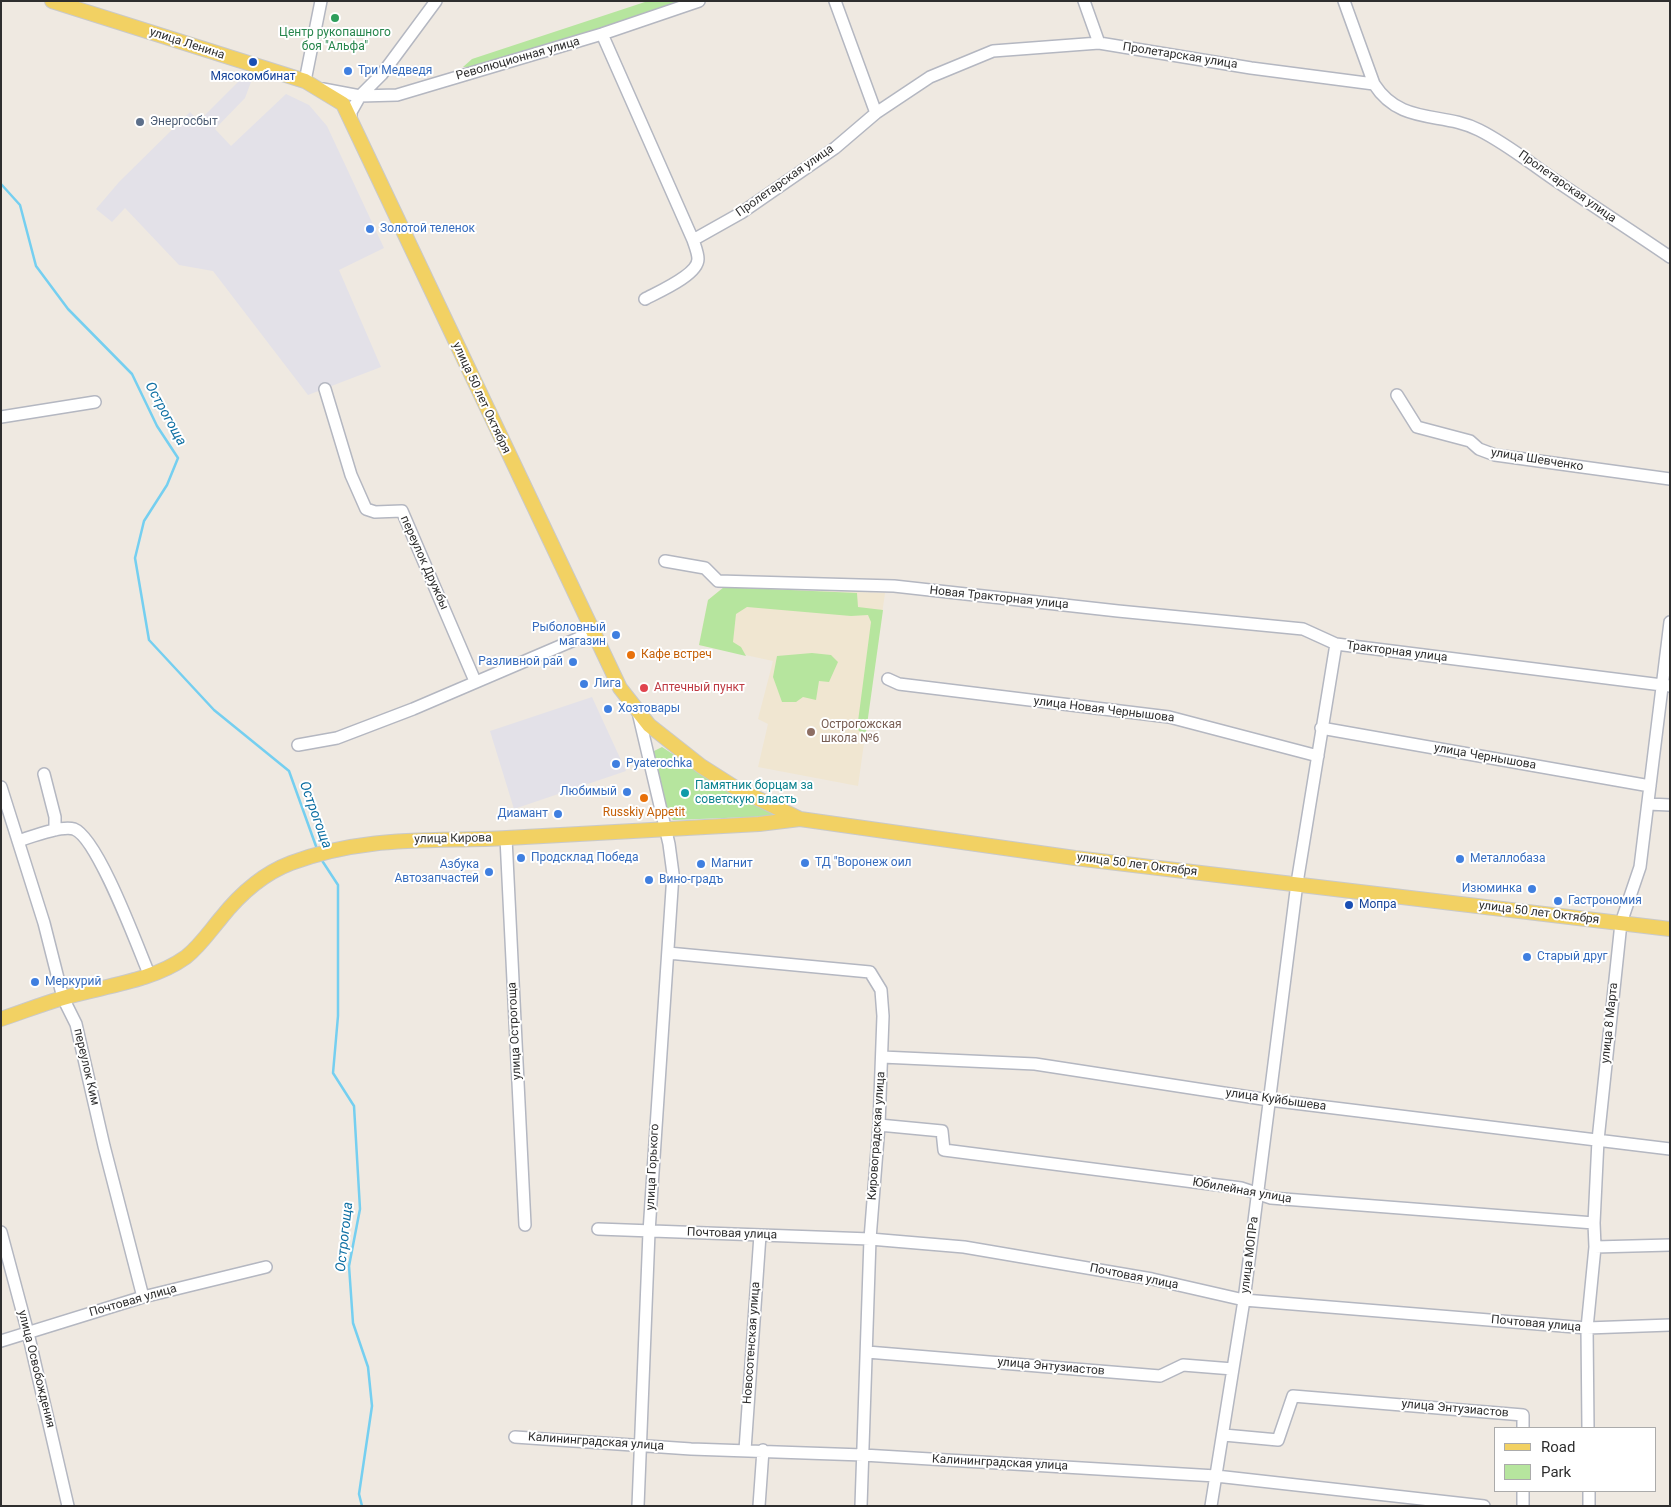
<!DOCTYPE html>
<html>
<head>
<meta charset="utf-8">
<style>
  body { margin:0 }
  #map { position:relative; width:1671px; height:1507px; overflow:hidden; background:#efe9e1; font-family:Roboto,sans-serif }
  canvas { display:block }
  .frame { position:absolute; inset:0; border:2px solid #2e2e2e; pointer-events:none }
  .legend { position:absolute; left:1494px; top:1427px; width:162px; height:65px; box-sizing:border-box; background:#fff; border:1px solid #ababab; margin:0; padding:6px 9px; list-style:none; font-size:15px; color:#2e2e2e }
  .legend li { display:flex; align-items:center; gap:10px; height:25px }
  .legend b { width:25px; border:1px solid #ababab }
</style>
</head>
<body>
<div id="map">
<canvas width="1671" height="1507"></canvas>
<div class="frame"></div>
<ul class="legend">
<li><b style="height:6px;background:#f2d163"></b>Road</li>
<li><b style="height:14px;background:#b6e59e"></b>Park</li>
</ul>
</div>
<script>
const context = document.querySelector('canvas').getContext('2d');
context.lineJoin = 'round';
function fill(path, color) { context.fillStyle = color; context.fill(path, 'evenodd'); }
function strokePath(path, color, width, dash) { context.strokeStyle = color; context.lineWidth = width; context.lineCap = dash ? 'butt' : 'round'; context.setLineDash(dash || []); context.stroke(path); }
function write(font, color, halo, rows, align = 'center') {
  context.font = font + ' Roboto,sans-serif'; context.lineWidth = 4; context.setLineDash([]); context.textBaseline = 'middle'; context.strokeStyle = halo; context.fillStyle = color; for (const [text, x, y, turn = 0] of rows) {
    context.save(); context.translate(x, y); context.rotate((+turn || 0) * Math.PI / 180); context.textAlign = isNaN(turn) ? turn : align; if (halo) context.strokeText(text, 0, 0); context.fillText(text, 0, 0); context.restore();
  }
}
fill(new Path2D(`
  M241 79 251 82 245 98 215 129 231 146 286 94 309 105 327 126 384 248 339 270 381 367 308 395 213 271 179 265 125 208 112 222 96 209 119 182 190 112 199 121Z
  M592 697 626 771 514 809 490 731Z`), '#e3e1e8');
fill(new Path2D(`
  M724 587 885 593 858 786 758 767 768 724 758 719 773 661 699 645 708 600Z`), '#f0e6d1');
fill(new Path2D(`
  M648 1H679L602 28 471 67H463L472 59Z
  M724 587 857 593 858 607 883 610 866 732 863 734 857 729 871 622 868 615 851 616 747 607 736 614 733 642 741 647 746 656 699 645 708 600Z
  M812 653 831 655 838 662 829 682 819 681 816 700 803 697 796 702H782L773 677 777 656Z
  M662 747 743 800 778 816 673 820 666 812 652 752Z`), '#b6e59e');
strokePath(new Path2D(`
  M1 184 20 205 36 266 68 309 132 374 157 426 178 458 167 485 144 521 135 558 149 640 214 710 289 771 317 849
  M321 859 338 885V1016L333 1073 354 1106 360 1209 349 1266 353 1323 368 1367 372 1406 359 1494 362 1506`), '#75cff0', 2.5);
const minor = new Path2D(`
  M835 1 876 113
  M1084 1 1099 43
  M1344 1 1374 84
  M602 34 693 240 741 213 835 148 876 113 930 77 993 51 1099 43 1251 68 1374 84C1401 126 1442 111 1479 130 1507 144 1530 163 1555 180 1593 206 1632 231 1670 257
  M305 81 321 1
  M323 89 360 96 397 95 602 34 699 1
  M351 120V112L360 96 382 74 436 1
  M645 299C658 292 698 275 698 259 698 253 695 246 693 240
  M325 389 351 475 366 509 375 512 402 511 475 681
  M1397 395 1417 427 1470 441 1479 449 1495 455 1670 479
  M1 417 95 402
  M665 561 705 568 718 581 894 586 1118 611 1303 629 1336 644
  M888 679 899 684 1169 717 1318 756
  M638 712 669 844 673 874 649 1232 638 1506
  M1321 728 1650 786
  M298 745 337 738 413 709 593 632
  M44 774 55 817V830
  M1 787 44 923 63 998 76 1024 104 1146 143 1297
  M1648 804 1670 805
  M506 838 525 1225
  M18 841C31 837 61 825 74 829 98 838 138 948 149 974
  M668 953 870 972 881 990 883 1016 879 1125 870 1239 861 1506
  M882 1057 1035 1064 1269 1100 1670 1149
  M879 1125 942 1131 944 1150 1241 1188 1271 1198 1594 1223
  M598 1229 870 1239 964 1247 1152 1279 1244 1300 1587 1328 1670 1325
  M1 1232 28 1333 68 1506
  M1595 1247 1670 1245
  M1 1341 143 1297 266 1267
  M867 1352 1160 1376 1183 1365 1233 1369
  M1588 1428 1587 1328 1595 1247 1594 1223 1598 1140 1621 923 1640 867 1670 622
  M1224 1435 1278 1440 1293 1396 1523 1415V1428
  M515 1437 691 1449 863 1455 1216 1476 1484 1506
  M745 1450 760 1235
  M1523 1491V1506
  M1589 1491V1506
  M759 1506 763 1450
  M1211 1506 1244 1300 1297 883 1336 644 1670 686`);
const major = new Path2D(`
  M52 1 305 81 343 104 620 688 649 725 701 766 734 787 800 819 1075 858 1670 929
  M1 1019C22 1012 42 1004 63 998 103 986 151 982 186 957 200 946 210 931 221 918 240 894 262 874 291 863 365 835 431 842 507 838 591 833 675 829 759 824L800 819`);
strokePath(minor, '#b4b7c1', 14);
strokePath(major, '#c9c9c9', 16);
strokePath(minor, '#fff', 11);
strokePath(major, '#f2d163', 14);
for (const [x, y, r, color] of [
  [335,18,5,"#2e9e5b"],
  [253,62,5,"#1a4fb4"],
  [348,71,5,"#3f7fe0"],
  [140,122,5,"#5c6f8a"],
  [370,229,5,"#3f7fe0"],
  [616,635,5,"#3f7fe0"],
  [631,655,5,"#e8710a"],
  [573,662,5,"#3f7fe0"],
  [584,684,5,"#3f7fe0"],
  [644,688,5,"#e0444e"],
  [608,709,5,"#3f7fe0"],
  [811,732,5,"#8d6e63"],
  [616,764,5,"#3f7fe0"],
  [627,792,5,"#3f7fe0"],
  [685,793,5,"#0f9aa8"],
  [644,798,5,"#e8710a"],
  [558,814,5,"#3f7fe0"],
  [521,858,5,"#3f7fe0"],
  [1460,859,5,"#3f7fe0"],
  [805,863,5,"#3f7fe0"],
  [701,864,5,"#3f7fe0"],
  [489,872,5,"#3f7fe0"],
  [649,880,5,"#3f7fe0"],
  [1532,889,5,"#3f7fe0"],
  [1558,901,5,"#3f7fe0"],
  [1349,905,5,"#1a4fb4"],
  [1527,957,5,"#3f7fe0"],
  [35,982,5,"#3f7fe0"]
]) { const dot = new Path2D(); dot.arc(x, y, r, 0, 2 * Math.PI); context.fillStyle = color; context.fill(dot); strokePath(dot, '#fff', 2); }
write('12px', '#27864d', '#fff', [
  ["Центр рукопашного",335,33],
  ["боя \"Альфа\"",335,47]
]);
write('12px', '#2e2e2e', '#fff', [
  ["улица Ленина",187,44,18],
  ["Пролетарская улица",1180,56,9],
  ["Революционная улица",518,59,-16],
  ["Пролетарская улица",785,181,-35],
  ["Пролетарская улица",1567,187,35],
  ["улица 50 лет Октября",481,398,65],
  ["улица Шевченко",1537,460,9],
  ["переулок Дружбы",424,563,66],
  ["Новая Тракторная улица",999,598,6],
  ["Тракторная улица",1397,652,7],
  ["улица Новая Чернышова",1104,710,7],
  ["улица Чернышова",1485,757,10],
  ["улица Кирова",453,839,-1],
  ["улица 50 лет Октября",1137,865,7],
  ["улица 50 лет Октября",1539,913,7],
  ["улица 8 Марта",1610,1023,-84],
  ["улица Острогоща",515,1031,-93],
  ["переулок Ким",86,1067,77],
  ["улица Куйбышева",1276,1100,8],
  ["Кировоградская улица",877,1136,-86],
  ["улица Горького",653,1167,-87],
  ["Юбилейная улица",1242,1191,10],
  ["Почтовая улица",732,1234,2],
  ["улица МОПРа",1250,1255,-83],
  ["Почтовая улица",1134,1277,11],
  ["Почтовая улица",133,1301,-16],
  ["Почтовая улица",1536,1324,5],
  ["Новосотенская улица",752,1343,-86],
  ["улица Энтузиастов",1051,1367,5],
  ["улица Освобождения",36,1369,76],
  ["улица Энтузиастов",1455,1409,5],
  ["Калининградская улица",596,1442,4],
  ["Калининградская улица",1000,1463,3]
]);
write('12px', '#366cbe', '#fff', [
  ["Три Медведя",358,71],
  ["Золотой теленок",380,229],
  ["Рыболовный",606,628,"right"],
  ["магазин",606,642,"right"],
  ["Разливной рай",563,662,"right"],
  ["Лига",594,684],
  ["Хозтовары",618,709],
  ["Pyaterochka",626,764],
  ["Любимый",617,792,"right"],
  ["Диамант",548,814,"right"],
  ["Продсклад Победа",531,858],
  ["Металлобаза",1470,859],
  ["ТД \"Воронеж оил",815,863],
  ["Магнит",711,864],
  ["Азбука",479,865,"right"],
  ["Автозапчастей",479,879,"right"],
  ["Вино-градъ",659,880],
  ["Изюминка",1522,889,"right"],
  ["Гастрономия",1568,901],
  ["Старый друг",1537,957],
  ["Меркурий",45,982]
], 'left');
write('12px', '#164399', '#fff', [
  ["Мясокомбинат",253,77],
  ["Мопра",1359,905,"left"]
]);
write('12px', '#4e5e75', '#fff', [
  ["Энергосбыт",150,122]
], 'left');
write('12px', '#c56008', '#fff', [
  ["Кафе встреч",641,655],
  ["Russkiy Appetit",644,813,"center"]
], 'left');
write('12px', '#be3a42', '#fff', [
  ["Аптечный пункт",654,688]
], 'left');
write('12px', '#785e54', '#fff', [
  ["Острогожская",821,725],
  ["школа №6",821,739]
], 'left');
write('12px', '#0d838f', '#fff', [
  ["Памятник борцам за",695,786],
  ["советскую власть",695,800]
], 'left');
write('italic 14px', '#0d6fa3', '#fff', [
  ["Острогоща",165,414,61],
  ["Острогоща",315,815,70],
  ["Острогоща",345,1237,-84]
]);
</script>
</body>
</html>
